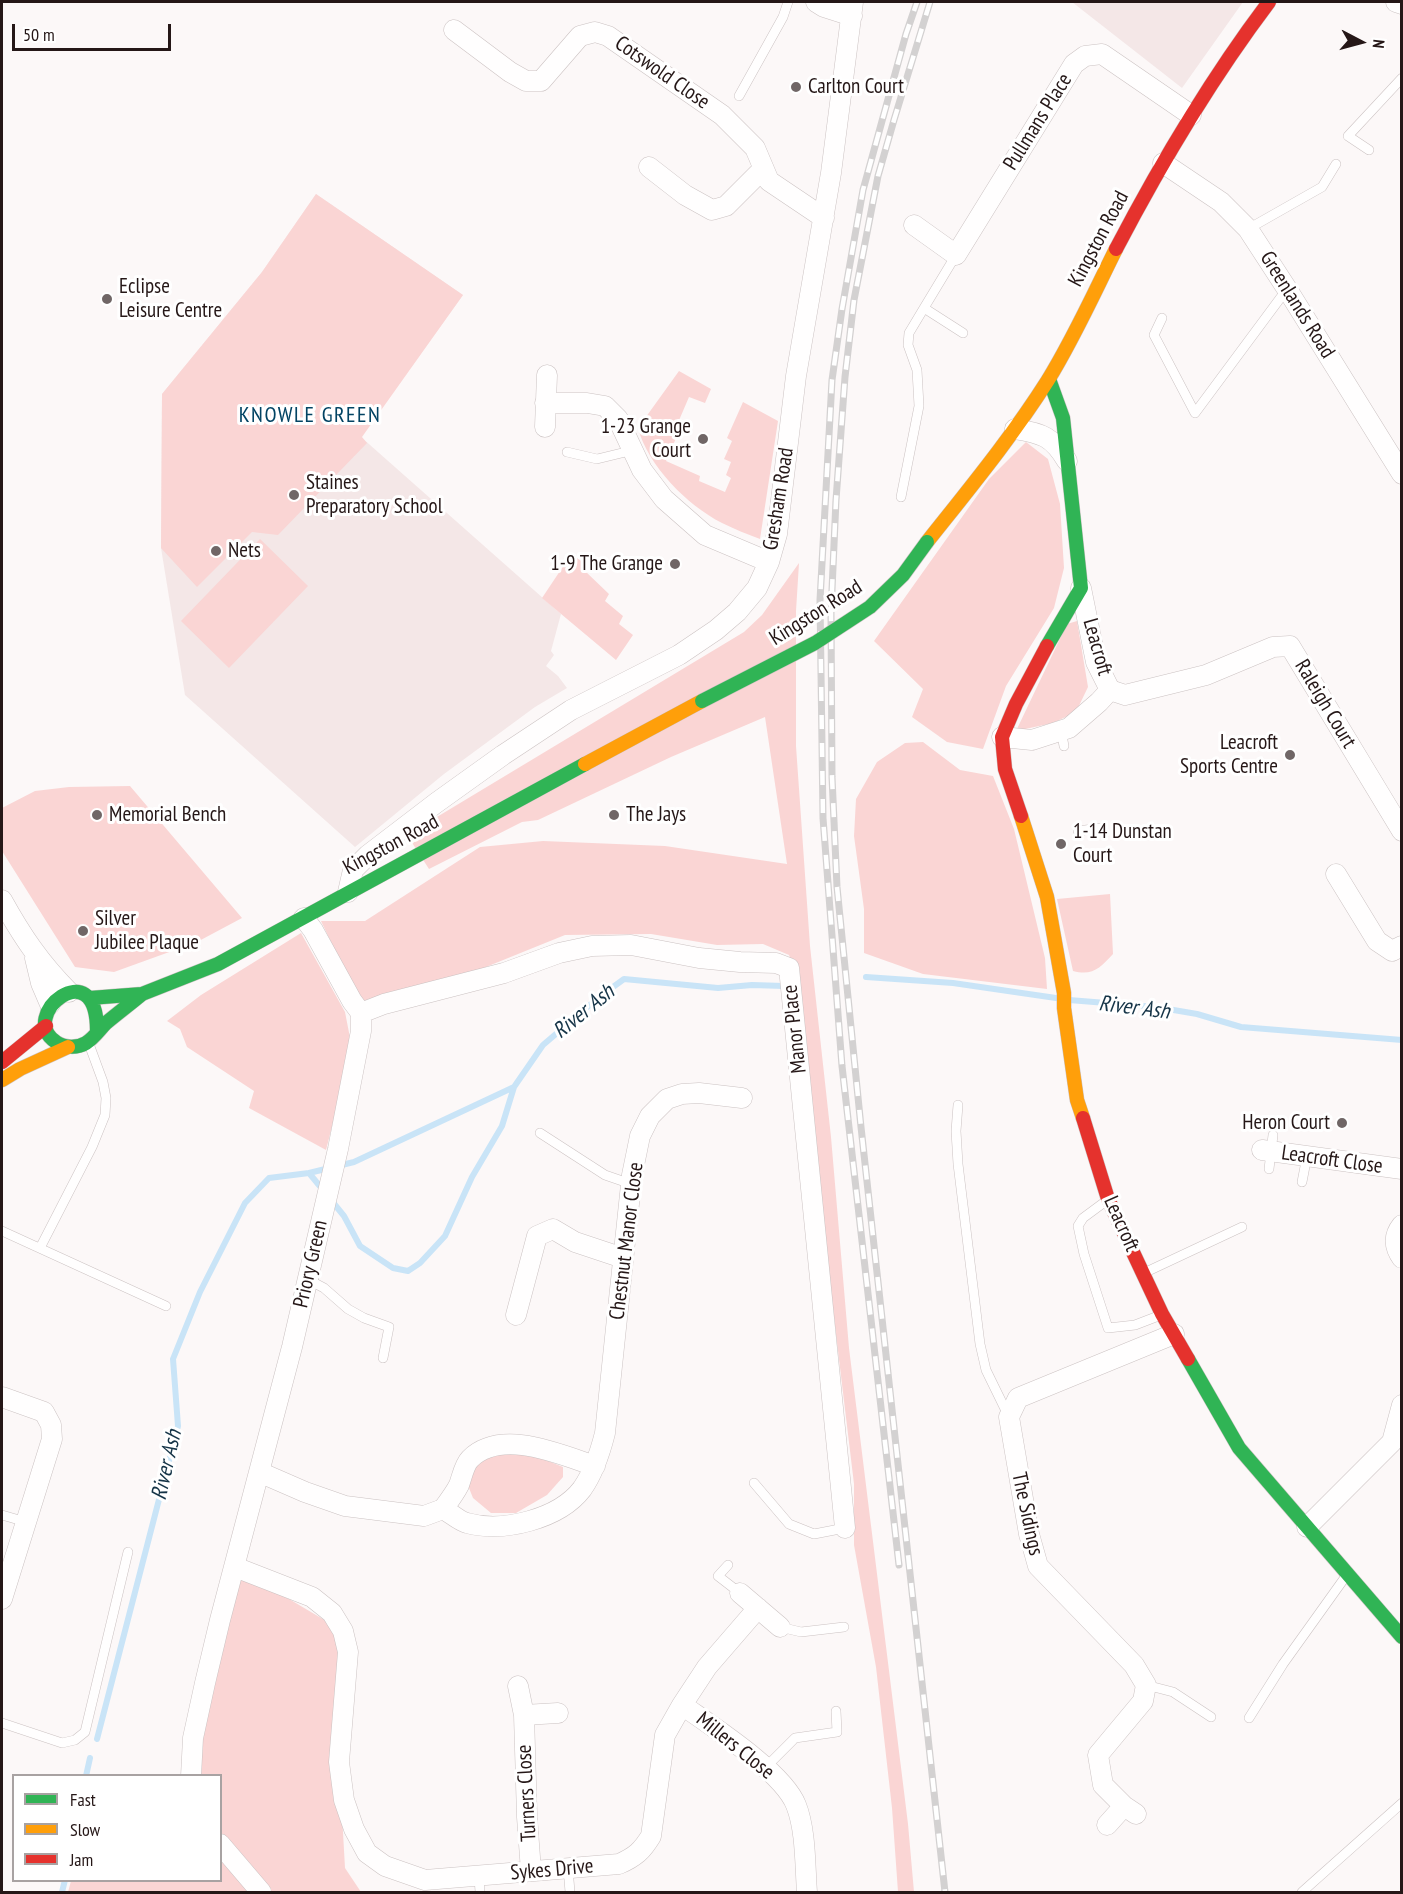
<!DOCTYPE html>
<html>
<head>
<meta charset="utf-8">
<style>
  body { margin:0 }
  #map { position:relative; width:1403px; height:1894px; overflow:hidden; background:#fcf8f8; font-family:"PT Sans Narrow",sans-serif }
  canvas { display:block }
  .frame { position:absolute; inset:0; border:3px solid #251717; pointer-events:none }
  .legend { position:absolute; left:12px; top:1774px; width:210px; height:108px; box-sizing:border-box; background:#fff; border:2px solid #a8a2a2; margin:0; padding:8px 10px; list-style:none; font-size:18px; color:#251717 }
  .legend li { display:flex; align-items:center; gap:12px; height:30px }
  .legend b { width:30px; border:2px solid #a8a2a2 }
  .north { position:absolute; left:1331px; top:12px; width:60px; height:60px; -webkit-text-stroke:4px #fff; paint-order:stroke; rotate:96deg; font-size:16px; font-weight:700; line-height:24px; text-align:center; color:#251717 }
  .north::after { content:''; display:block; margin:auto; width:21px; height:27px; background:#251717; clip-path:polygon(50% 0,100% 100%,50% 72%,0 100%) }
  .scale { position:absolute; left:12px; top:24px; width:159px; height:27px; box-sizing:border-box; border:3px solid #251717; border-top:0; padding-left:8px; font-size:18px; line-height:21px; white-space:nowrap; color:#251717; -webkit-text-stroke:4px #fff; paint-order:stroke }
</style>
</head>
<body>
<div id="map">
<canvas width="1403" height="1894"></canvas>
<div class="frame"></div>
<ul class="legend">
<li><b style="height:8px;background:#30b455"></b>Fast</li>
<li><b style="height:8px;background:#ff9f0a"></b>Slow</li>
<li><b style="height:8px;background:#e5322d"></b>Jam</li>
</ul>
<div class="north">N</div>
<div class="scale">50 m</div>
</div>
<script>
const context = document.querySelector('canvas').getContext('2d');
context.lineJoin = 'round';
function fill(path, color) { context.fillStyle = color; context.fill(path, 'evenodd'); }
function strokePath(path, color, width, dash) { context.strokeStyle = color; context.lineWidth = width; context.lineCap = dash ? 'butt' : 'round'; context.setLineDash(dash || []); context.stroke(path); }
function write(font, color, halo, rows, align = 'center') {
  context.font = font + ' "PT Sans Narrow",sans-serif'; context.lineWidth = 6; context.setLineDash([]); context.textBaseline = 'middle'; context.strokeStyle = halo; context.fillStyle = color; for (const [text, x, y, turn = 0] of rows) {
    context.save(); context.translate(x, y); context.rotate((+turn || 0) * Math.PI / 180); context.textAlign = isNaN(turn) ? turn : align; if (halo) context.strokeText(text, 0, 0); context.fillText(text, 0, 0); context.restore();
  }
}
fill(new Path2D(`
  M1072 2H1243L1182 88Z
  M316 194 463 295 361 437 561 614 551 651 554 655 546 666 558 676 567 688 535 707 444 774 355 847 185 695 161 548 162 394 262 272Z`), '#f4e7e7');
fill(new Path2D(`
  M316 194 463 295 362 437 367 443 278 535 252 532 197 587 161 548 162 394 262 272Z
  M679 371 711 389 705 403 689 397 677 425 681 427 666 461 700 476 699 481 725 492 731 478 726 475 731 462 724 459 732 441 727 438 743 402 778 421 760 539C747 534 734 529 722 523 687 505 648 466 638 428Z
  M1026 442 1048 459 1060 504 1064 568 1054 608 1006 686 983 749 947 742 912 717 923 689 874 641 989 479Z
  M260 539 308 586 229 668 181 621Z
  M572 553 588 567 585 571 609 594 605 601 623 616 619 624 633 635 616 660 542 598Z
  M799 563 796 611V746L810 946 831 1137 849 1348 908 1824 914 1892H898L892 1808 876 1667 854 1545V1484L829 1276 800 991 789 955 763 944 717 945 651 934 565 935 476 971 362 1007 321 921H365L480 847 543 841 665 846 787 864 765 717 671 757 538 820 522 822 429 869 407 835 744 632 762 615Z
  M1077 621 1088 687 1076 712 1053 723 1016 731 1067 624Z
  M923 742 960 770 993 776 1014 829 1045 958 1047 989 923 974 864 953V909L854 836 856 799 877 762 905 743Z
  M130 786 242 918 197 942 114 972 75 967 2 851V808L35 791 69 787Z
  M1110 894 1113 954C1100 968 1093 976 1073 971L1057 899Z
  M301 933 345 1012 352 1048 326 1150 249 1108 254 1091 187 1047 180 1029 167 1021 201 995Z
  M526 1452 563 1467V1477L547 1495 516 1513H491L473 1498 467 1483 474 1465 486 1453Z
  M235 1567 343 1631 339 1761 345 1868 361 1892H68L71 1881 220 1880V1776L201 1775 197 1719Z`), '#fad5d4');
strokePath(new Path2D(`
  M866 977 953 983 1056 998
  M1069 1000 1156 1007 1197 1014 1241 1027 1402 1040
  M309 1173 354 1162 514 1087
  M331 1200 344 1216 360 1246 393 1268 408 1271 420 1263 445 1236 472 1177 502 1126 514 1087 543 1045 598 998 624 979 718 988 752 985 784 986
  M97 1739 178 1426 173 1359 200 1292 245 1203 269 1178 309 1173 323 1190
  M86 1776 90 1758
  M62 1892 65 1880`), '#c9e4f7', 6);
const lane = new Path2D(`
  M739 96 783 17 788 2
  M1369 150 1348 136 1402 78
  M1248 229 1322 187 1336 164
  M956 255 924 308 963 333
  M1162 318 1154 335 1195 413 1287 289
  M567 452 597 459 634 450
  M901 497 919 406 917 370 908 345 909 333 924 308
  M1061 730 1064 746
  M1078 831 1100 828
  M958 1105 956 1131 958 1164 980 1344 986 1370 1008 1415
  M540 1133 605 1175 631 1184
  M1269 1169 1273 1135
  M1302 1182 1307 1156
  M1106 1201 1083 1218 1078 1226 1084 1254 1108 1328 1135 1325 1161 1315
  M2 1231 166 1306
  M40 1248 92 1147 105 1115 106 1098 103 1082 89 1044
  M1146 1272 1242 1227
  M307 1279 324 1288 348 1309 364 1318 389 1327 383 1358
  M754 1483 789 1524 814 1534 845 1528
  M2 1515 26 1522
  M728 1565 718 1576 740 1593
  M780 1627 801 1632 844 1627
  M1146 1685 1173 1692 1211 1717
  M1249 1718 1283 1664 1346 1576
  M2 1723 62 1743 75 1740 85 1732 128 1552
  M765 1768 795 1738 837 1732 836 1711
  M568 1868 570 1892
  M479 1877 480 1892
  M1302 1892 1402 1803`);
const street = new Path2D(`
  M816 2 824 7 852 16
  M1396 2 1402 4
  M454 30 510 72 526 81H541L580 36 595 32 608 36 722 115 755 148 769 181 824 218
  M1163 163 1221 202 1248 229 1287 289 1402 474
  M649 167 685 195 712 210 726 206 763 169
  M914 225 956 255 1074 64 1085 56 1102 54 1191 115
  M545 403H587L605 406 618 419 642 470 664 499 705 535 769 562
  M545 427 547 375
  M1015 429C1042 433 1053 437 1067 461
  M1110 690 1125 695 1206 675 1273 647 1290 646 1402 831
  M1002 737 1032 740 1069 728 1099 702 1110 690 1096 662 1081 588
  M1336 874 1377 941 1392 951 1402 946
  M348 892 353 870 368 855 436 803 503 755 571 710 679 655 716 630 737 612 757 588 769 562 777 534 796 376 831 173 853 2
  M2 900C22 936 40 963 69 992
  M35 958 41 983 50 1004
  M361 1013 384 1004 504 973 559 953 592 946 631 945 699 958 740 962 776 963 789 968 845 1528
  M1262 1150 1402 1169
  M1402 1225C1393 1236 1394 1247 1402 1258
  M516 1315 537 1236 553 1229 575 1242 623 1258
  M2 1397 44 1412 51 1425 52 1439 2 1599
  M259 1472 305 1492 345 1506 424 1516 443 1509C451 1513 459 1521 467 1523 503 1533 559 1519 582 1489 594 1472 600 1453 605 1433L632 1175 640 1136 650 1116 667 1099 682 1094 699 1093 742 1098
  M443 1509C449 1501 455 1493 459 1485 462 1477 464 1465 470 1459 501 1428 559 1454 595 1466
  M1307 1527 1392 1442 1402 1405
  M235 1567 312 1597 332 1613 343 1631 348 1652 339 1762 344 1800 354 1829 367 1853 385 1866 425 1880 619 1864C635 1857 642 1851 651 1836L665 1735 682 1705 707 1667 758 1608
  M740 1593 780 1627
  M518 1686 524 1715 527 1817 531 1871
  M682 1705C713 1727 783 1772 796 1805 806 1830 805 1866 807 1892
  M524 1715 558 1713
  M191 1776 193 1738 205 1683 220 1620 292 1347 338 1149 361 1031V1013L352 1001 313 930 304 918
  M1136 1814 1124 1806 1103 1785 1098 1755 1143 1701 1146 1685 1134 1665 1038 1566 1029 1534 1009 1417 1018 1398 1174 1334
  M1107 1825 1124 1806
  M220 1844 261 1892`);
const fast = new Path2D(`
  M1047 646 1081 588 1063 418 1049 379
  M90 998 142 994 218 964 585 764
  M97 1031C97 949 16 1017 56 1042 64 1048 78 1048 86 1043 94 1038 100 1029 106 1023 118 1013 130 1004 142 994
  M1188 1359 1239 1448 1402 1637`);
const slow = new Path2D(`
  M927 542C969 489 1012 437 1048 380 1074 338 1094 293 1116 249
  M585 764 702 701
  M1021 816 1047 897 1064 993V1008L1077 1100 1083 1118
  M2 1080 20 1069 68 1047`);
const jam = new Path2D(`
  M1116 249C1161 163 1210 80 1269 2
  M1021 816 1005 769 1002 737 1016 704 1047 646
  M2 1062 46 1026
  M1083 1118 1108 1199 1162 1314 1188 1359`);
strokePath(lane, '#cbc2c2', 10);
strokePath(street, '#cbc2c2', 21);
strokePath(fast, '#cbc2c2', 15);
strokePath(slow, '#cbc2c2', 15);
strokePath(jam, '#cbc2c2', 15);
strokePath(lane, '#fffefe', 9);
strokePath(street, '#fffefe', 20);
strokePath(fast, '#30b455', 14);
strokePath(slow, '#ff9f0a', 14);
strokePath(jam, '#e5322d', 14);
const rail = new Path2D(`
  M930 2 894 120 878 176 854 300 845 377 836 500 831 612 832 777 837 887 861 1127 945 1892
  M899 1565 842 1066 823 818 820 600 832 380 842 309 863 190 906 34 917 2`);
strokePath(rail, '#d3d1d1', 7);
strokePath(rail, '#fff', 4.5, [14]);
const fastBridge = new Path2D(`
  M702 701 815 643 870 607 903 575 927 542`);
strokePath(fastBridge, '#cbc2c2', 15, []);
strokePath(fastBridge, '#30b455', 14);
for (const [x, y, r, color] of [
  [796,87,6,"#706666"],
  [107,299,6,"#706666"],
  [703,439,6,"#706666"],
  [294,495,6,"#706666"],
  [216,551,6,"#706666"],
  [675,564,6,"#706666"],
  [1290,755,6,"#706666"],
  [97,815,6,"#706666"],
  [614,815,6,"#706666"],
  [1061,844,6,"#706666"],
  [83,931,6,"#706666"],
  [1342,1123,6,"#706666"]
]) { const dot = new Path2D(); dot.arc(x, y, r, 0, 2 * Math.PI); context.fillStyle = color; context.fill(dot); strokePath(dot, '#fff', 2); }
write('21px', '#251717', '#fff', [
  ["Cotswold Close",662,73,35],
  ["Pullmans Place",1038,122,-58],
  ["Kingston Road",1099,239,-62],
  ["Greenlands Road",1297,305,58],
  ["Gresham Road",779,499,-81],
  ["Kingston Road",816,613,-32],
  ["Leacroft",1097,647,74],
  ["Raleigh Court",1325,704,59],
  ["Kingston Road",391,845,-28],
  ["Manor Place",795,1029,-96],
  ["Leacroft Close",1332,1160,8],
  ["Leacroft",1121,1224,66],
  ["Chestnut Manor Close",627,1241,-83],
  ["Priory Green",311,1264,-77],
  ["The Sidings",1027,1514,78],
  ["Millers Close",735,1746,39],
  ["Turners Close",527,1793,-93],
  ["Sykes Drive",552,1870,-5]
]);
write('21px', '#251717', '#fff', [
  ["Carlton Court",808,87],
  ["Eclipse",119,287],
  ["Leisure Centre",119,311],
  ["1-23 Grange",691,427,"right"],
  ["Court",691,451,"right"],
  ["Staines",306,483],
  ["Preparatory School",306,507],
  ["Nets",228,551],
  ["1-9 The Grange",663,564,"right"],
  ["Leacroft",1278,743,"right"],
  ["Sports Centre",1278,767,"right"],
  ["Memorial Bench",109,815],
  ["The Jays",626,815],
  ["1-14 Dunstan",1073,832],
  ["Court",1073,856],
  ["Silver",95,919],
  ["Jubilee Plaque",95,943],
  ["Heron Court",1330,1123,"right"]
], 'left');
context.letterSpacing = '1.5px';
write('22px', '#024363', '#fff', [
  ["KNOWLE GREEN",310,416]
]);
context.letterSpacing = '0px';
write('italic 22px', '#153447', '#fff', [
  ["River Ash",1134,1008,7],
  ["River Ash",584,1012,-39],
  ["River Ash",167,1465,-77]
]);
</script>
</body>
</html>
